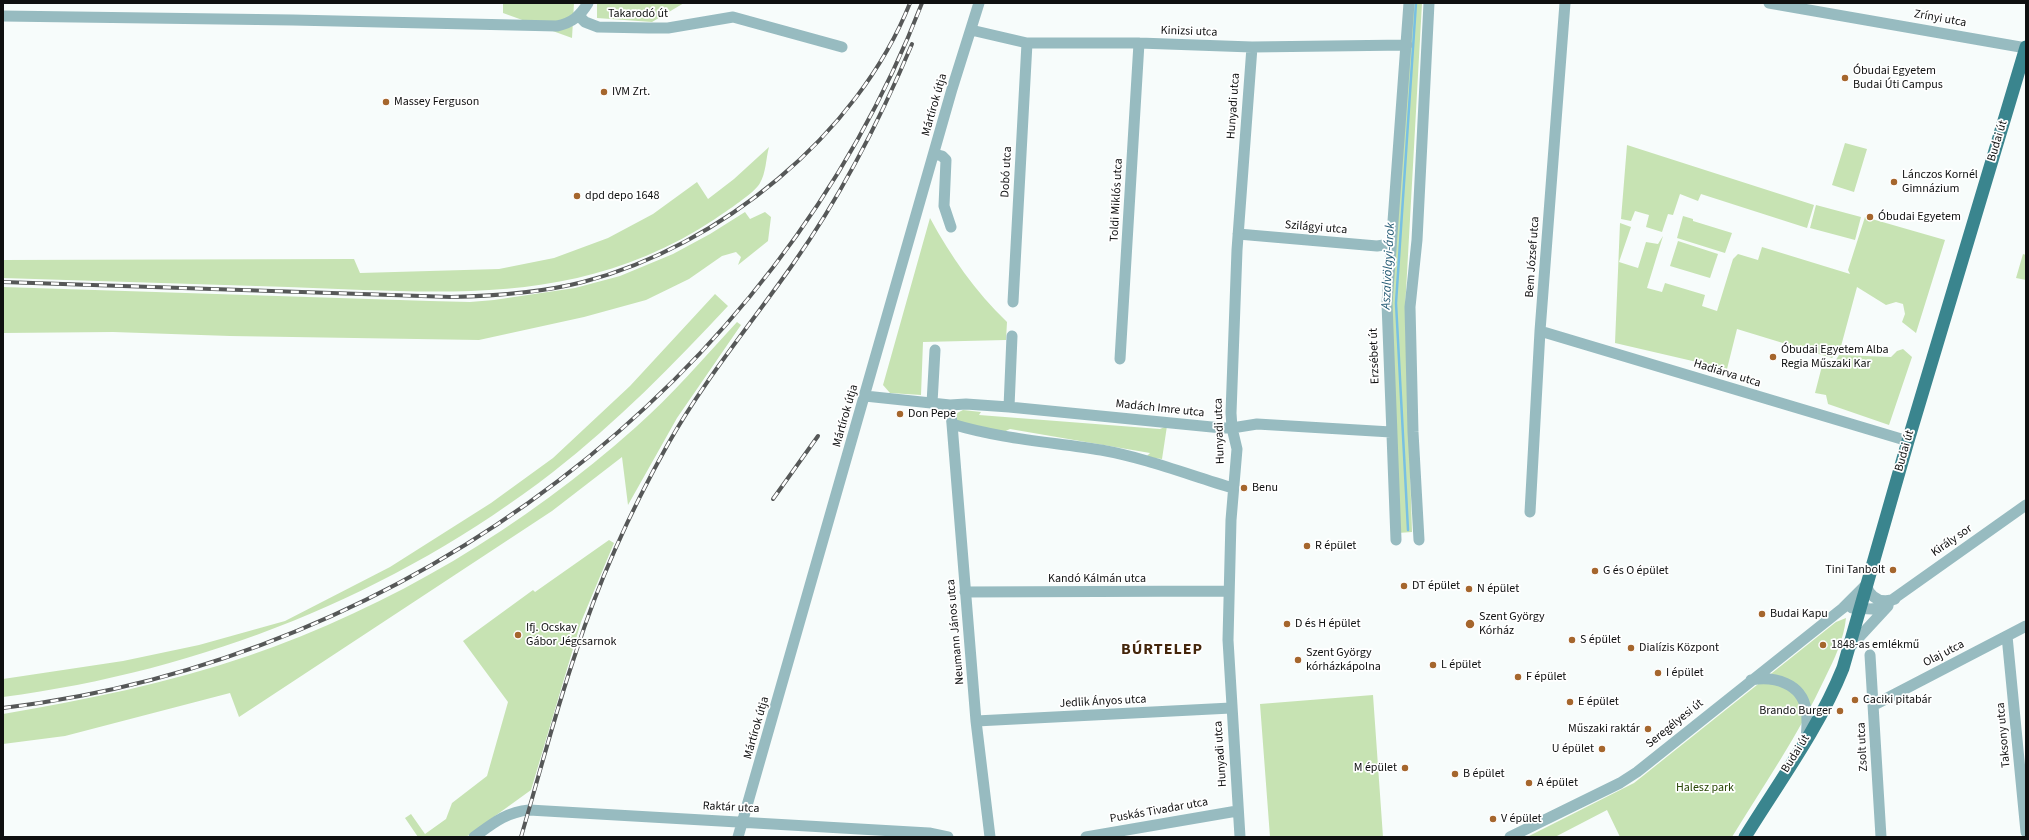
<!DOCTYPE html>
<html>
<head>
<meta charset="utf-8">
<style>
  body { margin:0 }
  #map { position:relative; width:2029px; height:840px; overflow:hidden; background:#f7fcfb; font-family:"Source Sans 3",sans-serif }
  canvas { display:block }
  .frame { position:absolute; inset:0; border:4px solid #0f1010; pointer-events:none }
</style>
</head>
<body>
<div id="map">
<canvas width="2029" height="840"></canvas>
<div class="frame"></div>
</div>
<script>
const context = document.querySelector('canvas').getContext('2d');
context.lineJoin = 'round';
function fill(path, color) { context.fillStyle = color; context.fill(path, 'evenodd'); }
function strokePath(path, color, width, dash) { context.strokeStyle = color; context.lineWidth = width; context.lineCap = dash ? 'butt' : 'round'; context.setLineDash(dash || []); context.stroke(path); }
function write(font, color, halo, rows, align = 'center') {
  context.font = font + ' "Source Sans 3",sans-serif'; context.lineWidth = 3.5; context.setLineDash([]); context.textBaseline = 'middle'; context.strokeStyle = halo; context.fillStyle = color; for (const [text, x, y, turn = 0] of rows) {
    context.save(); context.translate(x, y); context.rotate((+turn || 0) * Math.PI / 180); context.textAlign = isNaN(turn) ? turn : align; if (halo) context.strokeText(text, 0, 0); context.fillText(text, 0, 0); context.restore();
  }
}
fill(new Path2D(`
  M503 3H574L572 38 503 13Z
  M597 3H684L652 22 597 18Z
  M1409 3H1422L1405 309 1412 532 1398 533 1387 312Z
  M1845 143 1867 149 1854 192 1832 185Z
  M1627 145 1814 205 1807 228 1701 194 1698 201 1680 194 1673 215 1668 214 1662 232 1646 227 1649 215 1635 211 1631 221 1621 219Z
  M769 147C766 158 766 173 760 183 756 192 725 212 715 219 579 309 442 292 288 287 193 284 98 281 3 278V260L354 259 360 273 499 269 554 258 608 238 653 214 697 182 708 199 734 179Z
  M1816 205 1861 217 1855 240 1810 228Z
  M745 212 750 219 765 212 771 217 768 241 738 265 741 257 736 252 722 256 689 279 646 300 584 317 479 340 230 336 113 332 3 333V287L430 301 470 302 494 300 575 288 620 276 673 254 710 234Z
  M1683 216 1693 219V221L1732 233 1725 253 1677 238Z
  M1865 217 1945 240 1916 333 1902 322 1905 314 1903 304 1896 302 1886 305 1857 287 1840 350 1832 358 1737 329 1727 369 1615 343 1620 223 1631 227 1619 262 1638 268 1646 242 1658 244 1663 236 1647 288 1662 292 1665 283 1705 295 1702 306 1717 311 1733 259 1738 254 1758 260 1762 247 1850 274 1848 270Z
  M930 218C951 257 975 291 1007 322L1006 340 923 342 921 395 890 393 883 385Z
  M1678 241 1718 254 1710 278 1670 266Z
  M2023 254 2026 255V280L2016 278Z
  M715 294 728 306C673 365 617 422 553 472 394 595 202 671 3 697V679L123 661 199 645 285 621 390 567 491 503 553 458 630 386Z
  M737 322 741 325 677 418 628 505 622 457 552 511 239 717 230 693 65 736 3 744V714C86 700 168 683 248 656 391 607 524 527 636 427 672 395 704 358 737 322Z
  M1903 349 1912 357 1889 425 1828 404 1826 395 1815 393 1823 362 1830 369 1839 355 1891 357 1897 351Z
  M963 410 981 412 979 415 1160 429 1167 426 1162 459 1146 457 1150 453 1010 429C988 441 974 429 954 419L957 413Z
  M609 540 614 543 581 622 531 790 466 837H418L405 818 411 814 425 834 446 819 452 803 487 776 508 702 463 641 533 590 535 592Z
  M1846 618C1844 639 1834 660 1825 678 1799 734 1764 785 1732 837H1620L1607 810 1555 837H1527L1634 783 1836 622Z
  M1373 695 1383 837H1270L1260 704Z`), '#c7e3b3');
strokePath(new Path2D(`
  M1408 530 1396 303 1416 3`), '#78c0e3', 2.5);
strokePath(new Path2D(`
  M1769 3 2026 48
  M3 16 293 20 557 26C572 23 580 16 588 3
  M579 16 585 22 598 27 649 28H668L733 17 842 47
  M971 30 1027 43H1139L1252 47 1407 45
  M934 154 942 156 946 160 944 206 951 227
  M1238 234 1377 246 1391 244
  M1013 302 1027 43
  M1540 331 1908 441
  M1120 359 1139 43
  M865 396 950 405 966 404 1009 407 1222 428H1232L1257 424 1391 432
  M932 403 935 350
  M950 405 952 424C1001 439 1052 442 1101 450 1146 458 1189 475 1233 488
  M1009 407 1012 336
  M952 424 976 721 990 837
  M1530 512 1540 331 1565 3
  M1396 540 1387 303 1409 3
  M1419 540 1413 432 1410 307 1417 240 1429 3
  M965 592 1229 591
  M1852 608 1872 609 1882 607 2026 505
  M2007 636 2026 832
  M1851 646 1888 606
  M1870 655 1881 837
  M1751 680C1774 676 1802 683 1806 710 1808 719 1807 729 1806 739
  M1874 705 2026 626
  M976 721 1231 708
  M474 837C492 824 506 812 529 810L929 833 948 837
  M738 837 952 89 979 3
  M1086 837 1237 811
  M1240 837 1228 640 1231 520 1237 449 1232 428 1231 413 1237 250 1252 47
  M1510 837 1620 783 1637 772 1843 608 1866 585C1871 599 1881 604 1895 599`), '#97bbc0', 11);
strokePath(new Path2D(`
  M1745 837C1779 782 1819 728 1843 668L1908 441 2026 47`), '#3a858e', 13);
const rail = new Path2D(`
  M3 282 451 297C495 296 540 293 583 282 720 246 857 136 910 3
  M773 499 818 436
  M3 708C407 660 775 384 922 3
  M521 837C539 776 555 713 576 652 599 580 631 510 668 444 704 380 751 324 793 264 841 196 880 120 912 44`);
strokePath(rail, '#565858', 4);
strokePath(rail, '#fff', 2.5, [8]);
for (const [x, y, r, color] of [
  [1845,78,4,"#a5662d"],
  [604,92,4,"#a5662d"],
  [386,102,4,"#a5662d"],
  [1894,182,4,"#a5662d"],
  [577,196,4,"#a5662d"],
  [1870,217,4,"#a5662d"],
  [1773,357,4,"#a5662d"],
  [900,414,4,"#a5662d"],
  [1244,488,4,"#a5662d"],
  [1307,546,4,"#a5662d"],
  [1893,570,4,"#a5662d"],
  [1595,571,4,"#a5662d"],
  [1404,586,4,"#a5662d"],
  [1469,589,4,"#a5662d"],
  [1762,614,4,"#a5662d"],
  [1287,624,4,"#a5662d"],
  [1470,624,5,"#a5662d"],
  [518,635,4,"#a5662d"],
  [1572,640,4,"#a5662d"],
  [1823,645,4,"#a5662d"],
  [1631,648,4,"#a5662d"],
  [1298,660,4,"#a5662d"],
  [1433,665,4,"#a5662d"],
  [1658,673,4,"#a5662d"],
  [1518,677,4,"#a5662d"],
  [1855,700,4,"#a5662d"],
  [1570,702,4,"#a5662d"],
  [1840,711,4,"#a5662d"],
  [1648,729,4,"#a5662d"],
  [1602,749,4,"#a5662d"],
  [1405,768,4,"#a5662d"],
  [1455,774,4,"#a5662d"],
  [1529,783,4,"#a5662d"],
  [1493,819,4,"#a5662d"]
]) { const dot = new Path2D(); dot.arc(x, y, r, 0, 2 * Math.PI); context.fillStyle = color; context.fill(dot); strokePath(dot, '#fff', 1.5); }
write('12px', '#0f1010', '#fff', [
  ["Takarodó út",638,14],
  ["Zrínyi utca",1940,19,10],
  ["Kinizsi utca",1189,32,2],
  ["Mártírok útja",935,105,-74],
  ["Hunyadi utca",1234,106,-86],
  ["Budai út",1998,141,-73],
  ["Dobó utca",1007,172,-87],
  ["Toldi Miklós utca",1117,200,-87],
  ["Szilágyi utca",1316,228,5],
  ["Bem József utca",1533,257,-86],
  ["Erzsébet út",1375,356,-92],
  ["Hadiárva utca",1727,374,17],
  ["Madách Imre utca",1160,409,6],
  ["Mártírok útja",846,416,-74],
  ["Hunyadi utca",1220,431,-92],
  ["Budai út",1905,451,-74],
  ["Király sor",1952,541,-35],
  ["Kandó Kálmán utca",1097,579],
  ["Neumann János utca",956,632,-95],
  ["Olaj utca",1944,654,-27],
  ["Jedlik Ányos utca",1103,702,-3],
  ["Seregélyesi út",1675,724,-39],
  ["Mártírok útja",757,728,-74],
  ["Taksony utca",2004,735,-95],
  ["Zsolt utca",1863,747,-93],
  ["Hunyadi utca",1221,754,-94],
  ["Budai út",1796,754,-58],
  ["Raktár utca",731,808,3],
  ["Puskás Tivadar utca",1159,811,-10]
]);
write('12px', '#0f1010', '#fff', [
  ["Óbudai Egyetem",1853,71],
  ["Budai Úti Campus",1853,85],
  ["IVM Zrt.",612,92],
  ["Massey Ferguson",394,102],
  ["Lánczos Kornél",1902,175],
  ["Gimnázium",1902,189],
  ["dpd depo 1648",585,196],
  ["Óbudai Egyetem",1878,217],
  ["Óbudai Egyetem Alba",1781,350],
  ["Regia Műszaki Kar",1781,364],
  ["Don Pepe",908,414],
  ["Benu",1252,488],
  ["R épület",1315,546],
  ["Tini Tanbolt",1885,570,"right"],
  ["G és O épület",1603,571],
  ["DT épület",1412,586],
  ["N épület",1477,589],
  ["Budai Kapu",1770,614],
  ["Szent György",1479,617],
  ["Kórház",1479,631],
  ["D és H épület",1295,624],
  ["Ifj. Ocskay",526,628],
  ["Gábor Jégcsarnok",526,642],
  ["S épület",1580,640],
  ["1848-as emlékmű",1831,645],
  ["Dialízis Központ",1639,648],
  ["Szent György",1306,653],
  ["kórházkápolna",1306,667],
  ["L épület",1441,665],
  ["I épület",1666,673],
  ["F épület",1526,677],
  ["Caciki pitabár",1863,700],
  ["E épület",1578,702],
  ["Brando Burger",1832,711,"right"],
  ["Műszaki raktár",1640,729,"right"],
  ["U épület",1594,749,"right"],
  ["M épület",1397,768,"right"],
  ["B épület",1463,774],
  ["A épület",1537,783],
  ["V épület",1501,819]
], 'left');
write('12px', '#284606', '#fff', [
  ["Halesz park",1705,788]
]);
write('italic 13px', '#255c75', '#fff', [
  ["Aszalvölgyi-árok",1389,266,-87]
]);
context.letterSpacing = '1px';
write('bold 16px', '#44260b', '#fff', [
  ["BÚRTELEP",1162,650]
]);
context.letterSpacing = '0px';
</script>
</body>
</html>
